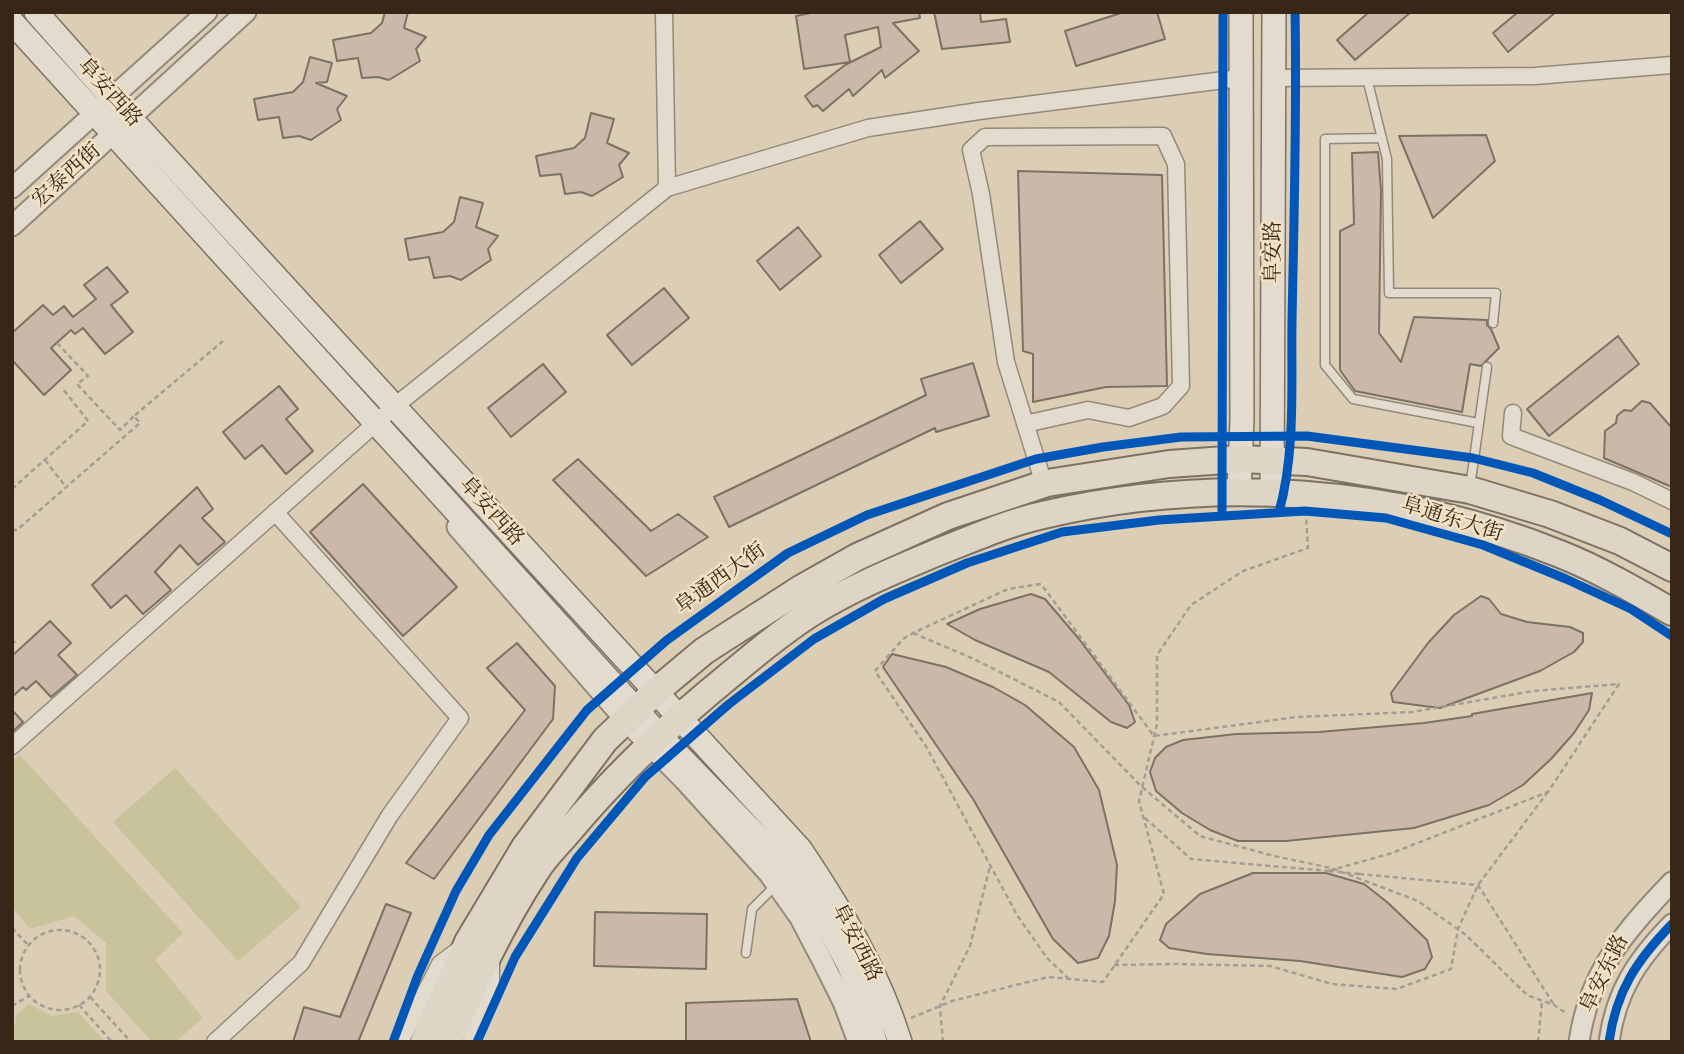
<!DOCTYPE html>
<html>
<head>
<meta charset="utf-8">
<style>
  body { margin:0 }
  #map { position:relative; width:1684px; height:1054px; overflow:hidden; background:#dccdb5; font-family:Alegreya,serif }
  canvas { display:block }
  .frame { position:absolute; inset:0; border:14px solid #382718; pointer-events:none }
</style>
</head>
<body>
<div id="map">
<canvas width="1684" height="1054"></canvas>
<div class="frame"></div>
</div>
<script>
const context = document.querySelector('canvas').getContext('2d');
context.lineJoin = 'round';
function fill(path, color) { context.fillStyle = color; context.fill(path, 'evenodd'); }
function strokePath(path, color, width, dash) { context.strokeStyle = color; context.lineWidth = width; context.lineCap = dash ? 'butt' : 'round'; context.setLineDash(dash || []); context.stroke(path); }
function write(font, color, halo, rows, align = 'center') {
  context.font = font + ' Alegreya,"Noto Serif SC",serif'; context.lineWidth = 5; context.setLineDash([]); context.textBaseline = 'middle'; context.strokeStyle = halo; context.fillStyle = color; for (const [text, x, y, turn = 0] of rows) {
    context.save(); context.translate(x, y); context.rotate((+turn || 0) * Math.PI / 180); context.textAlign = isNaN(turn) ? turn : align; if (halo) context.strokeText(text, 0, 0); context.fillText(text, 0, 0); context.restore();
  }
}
fill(new Path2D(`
  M19 754 183 933 155 960 203 1018 175 1042H152L106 991V943L74 916 30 929 12 907V761Z
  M175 768 301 907 238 961 113 822Z
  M29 1004 52 1016 78 1012 105 1042H12V1027L15 1025 16 1015Z`), '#c9c39b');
const building = new Path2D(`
  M385 12H408L404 28 426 37 416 49 420 61 389 80 378 77 362 78 358 58 337 61 333 40 371 33 382 23Z
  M816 12H919L920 18 893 23 919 51 885 78 882 70 853 96 849 89 823 111 817 105 813 107 805 96 845 65 881 47 878 27 845 35 850 62 804 69 796 16Z
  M934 12H980L981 22 1006 19 1010 42 942 49Z
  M1124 12H1157L1165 39 1076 66 1065 31Z
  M1369 12H1411L1355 60 1337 40Z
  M1518 12H1556L1508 52 1493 33Z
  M310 57 332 63 327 82 316 83 347 96 337 109 341 120 311 140 299 136 283 138 279 117 258 120 254 99 293 92 303 82Z
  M591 113 614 119 607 143 629 153 619 165 623 177 592 196 581 192 565 194 561 174 540 176 536 156 574 148 585 138Z
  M1486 135 1495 161 1433 218 1399 136Z
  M1378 152 1381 190 1379 333 1401 362 1414 317 1487 320V325L1491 329 1499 348 1481 366 1470 364 1462 412 1355 391 1340 370V231L1354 224 1352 153Z
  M1018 171 1162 175 1167 386 1106 387 1033 402V354L1023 351Z
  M460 197 483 203 476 227 498 236 488 249 491 260 461 280 450 276 434 278 429 257 409 260 405 239 443 232 454 222Z
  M920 221 943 249 901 283 879 255Z
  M798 227 821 256 780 290 757 261Z
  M107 267 128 292 111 305 133 332 105 354 83 328 75 334 71 330 51 348 71 370 44 395 12 360V333L43 305 53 315 64 306 73 317 96 299 84 285Z
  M664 288 689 318 632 365 607 335Z
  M1618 336 1639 364 1549 436 1527 409Z
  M973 363 989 416 936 432 935 428 729 527 714 497 926 395 921 379Z
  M543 364 566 392 511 437 488 408Z
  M279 386 298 409 286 419 313 451 286 474 262 445 245 459 223 432Z
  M1642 401 1650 403 1672 428V487L1604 458 1605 431 1616 423 1617 416 1624 410 1631 411Z
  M578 459 651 531 678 514 708 537 646 576 553 480Z
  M363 484 457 587 403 636 310 532Z
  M197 487 213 509 202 518 225 542 198 565 180 545 155 572 171 590 143 614 126 595 111 608 92 585Z
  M1031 594 1045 599 1079 639 1129 705 1135 722 1127 728 1111 722 1049 672 975 640 947 624 980 609Z
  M1481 596 1489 599 1501 614 1527 622 1570 627 1583 633V642L1574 652 1540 671 1440 708 1393 702 1391 693 1428 643 1454 615Z
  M50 621 71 643 58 655 77 675 51 697 36 681 26 690 23 687 12 697V656Z
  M517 643 555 686 553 719 434 879 406 863 525 710 487 668Z
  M892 654 946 667 993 687 1025 705 1074 747 1099 790 1117 865 1115 901 1109 936 1098 958 1078 963 1053 939 973 799 883 667Z
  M1592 693 1589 710 1574 733 1551 759 1523 785 1489 805 1414 828 1286 841H1238L1210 830 1182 813 1156 791 1150 772 1155 758 1166 747 1183 740 1236 734 1319 732 1424 723 1472 716V714Z
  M12 710 23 722 12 732Z
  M1253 873H1326L1364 884 1387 902 1427 940 1432 957 1425 969 1402 977 1300 961 1207 954 1169 948 1160 940 1166 924 1200 894Z
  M386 904 411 913 358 1042H293L304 1007 340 1017Z
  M595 912 707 914 706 969 594 966Z
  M797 999 811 1042H686V1003Z`);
fill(building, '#cbb8a8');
strokePath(building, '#7c7264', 2);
const service = new Path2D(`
  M1367 78 1387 159 1389 293H1496L1493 323
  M1382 138 1325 139V365L1353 399 1478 423
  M1470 487 1487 367
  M746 953 752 909 776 885`);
const minor = new Path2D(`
  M1275 78 1535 76 1672 65
  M667 188 868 128 979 111 1240 78
  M1513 413 1511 436 1633 482 1672 501
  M1025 424 1088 410 1129 418 1163 406 1181 386 1176 164 1163 136 985 137 971 150 981 194 1006 362 1044 484
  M12 746 395 406 667 188 664 12
  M215 1042 301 963 390 815 460 718 275 512
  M400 1042 440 964 464 946
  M471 1042 491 981V960`);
const tertiary = new Path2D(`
  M12 188 207 12
  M12 226 246 12
  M457 527 626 721 684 780 769 874 800 918 823 962 843 1002 858 1042
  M1579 1042C1589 972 1625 931 1672 882
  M1609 1042C1616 991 1637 960 1672 924`);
const secondary = new Path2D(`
  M36 12 130 118 800 849C841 910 878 971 900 1042
  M12 22 659 735 781 861 820 913 849 965 867 1014 875 1042
  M1239 492 1242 419 1241 12
  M1272 493 1274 12`);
const primary = new Path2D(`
  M424 1042 468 942 525 847 605 740 655 692 704 651 802 588 857 557 948 516 1047 483 1169 464 1240 459 1307 462 1470 490 1550 514 1620 541 1672 568
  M448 1042C475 982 500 926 536 871 545 856 558 844 569 831 611 781 656 737 706 695 740 667 774 637 811 613 851 588 895 570 938 552 972 539 1007 523 1043 515 1215 475 1396 488 1560 554 1598 569 1636 591 1672 612`);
strokePath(service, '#93897a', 11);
strokePath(minor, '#93897a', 19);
strokePath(tertiary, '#93897a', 23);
strokePath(secondary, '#7c7264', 26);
strokePath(primary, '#7c7264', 30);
strokePath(new Path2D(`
  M57 343 88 376 77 384 120 430 134 416
  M45 460 66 487
  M12 489 88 421 63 389
  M12 530H17L140 423 134 416 223 341
  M913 633 974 659 1059 702 1142 787 1200 836 1274 856 1331 868 1418 901 1466 935 1527 995 1554 1005 1566 1013
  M12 640 15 643
  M1145 818 1191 859 1329 871
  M1359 874 1478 885 1554 1005
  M12 928 27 944
  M20 970a40 40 0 1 1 80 0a40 40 0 1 1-80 0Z
  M1114 965 1175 964 1270 966 1332 984 1397 989 1451 969 1458 929 1478 885 1547 793
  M1069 979 1047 958 1017 915 927 748 875 671 903 639 913 633 1008 589 1041 584 1154 736 1297 717 1412 712 1533 691 1619 684 1548 792 1392 853 1328 871
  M90 997 131 1042
  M79 1005 112 1042
  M12 1006 29 996
  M911 1018 952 1001 1048 977 1103 982 1164 894 1139 801 1157 724V655L1191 605 1243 571 1308 548 1306 516
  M943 1042 940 1006 970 946 990 866
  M1538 1042 1542 1001`), '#a59d92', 2.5, [5, 3.5]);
strokePath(service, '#e3dbce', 8);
strokePath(minor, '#e3dbce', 16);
strokePath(tertiary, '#e3dbce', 19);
strokePath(secondary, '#e3dbce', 23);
strokePath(primary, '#ded5c7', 26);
strokePath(new Path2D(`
  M1329 871 1359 874`), '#a59d92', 2.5, [5, 3.5]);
strokePath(new Path2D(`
  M1279 512C1296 451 1291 383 1292 321 1294 218 1297 115 1295 12
  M1222 515 1223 12
  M393 1042 418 975 456 891 489 835 587 710 667 640 788 553 867 515 1036 459 1103 447 1181 437 1307 436 1473 458 1533 473 1600 500 1672 534
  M477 1042 515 957 577 858 645 777 729 704 814 639 884 599 967 563 1062 532 1159 520 1305 511 1386 518 1483 545 1566 579 1631 609 1672 636
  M1609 1042C1616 991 1637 960 1672 924`), '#0057b8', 9);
write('21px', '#382718', '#f3e1c4', [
  ["阜安西路",109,93,48],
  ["宏泰西街",67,176,-42],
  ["阜安路",1274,252,-90],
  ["阜安西路",491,512,48],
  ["阜通东大街",1452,520,17],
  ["阜通西大街",721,579,-36],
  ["阜安西路",856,943,63],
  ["阜安东路",1605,974,-64]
]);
</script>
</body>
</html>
